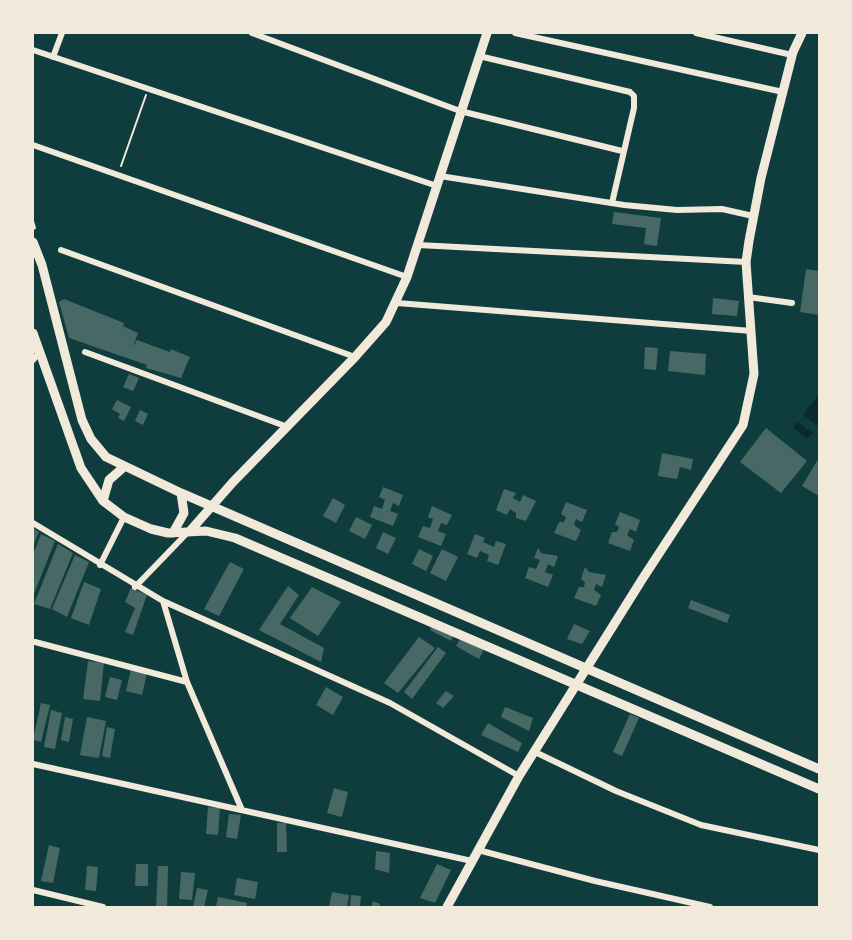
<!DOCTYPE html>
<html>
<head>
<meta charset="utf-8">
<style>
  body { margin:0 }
  #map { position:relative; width:852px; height:940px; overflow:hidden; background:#0f3d3e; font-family:"Fira Sans",sans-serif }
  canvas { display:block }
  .frame { position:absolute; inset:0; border:34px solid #f1e9da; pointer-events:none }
</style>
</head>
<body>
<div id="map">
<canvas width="852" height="940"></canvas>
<div class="frame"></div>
</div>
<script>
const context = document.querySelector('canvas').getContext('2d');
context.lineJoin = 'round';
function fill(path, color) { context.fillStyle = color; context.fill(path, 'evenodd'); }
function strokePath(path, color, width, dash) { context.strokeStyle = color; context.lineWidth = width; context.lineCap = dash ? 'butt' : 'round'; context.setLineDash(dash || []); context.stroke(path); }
fill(new Path2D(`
  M818 395 819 396V427L803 415Z
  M797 422 813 433 807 439 793 428Z`), '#0a2a2b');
fill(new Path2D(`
  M614 212 661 218 657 246 644 244 646 228 612 224Z
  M806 269 819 271V315L800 312Z
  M713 298 739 301 737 316 712 314Z
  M64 299 124 323 118 338 123 326 138 333 133 347 137 340 170 352 171 349 190 357 181 378 146 368 147 365 69 338 59 302Z
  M645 347 658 348 656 370 644 369Z
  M670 351 706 354 705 375 668 371Z
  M129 374 139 378 133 391 123 387Z
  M117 400 131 407 124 421 118 418 120 414 112 409Z
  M140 410 148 414 143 425 135 421Z
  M766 428 807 461 781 493 740 462Z
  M662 453 693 459 691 470 680 467 677 479 658 476Z
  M817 461 819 462V496L802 486Z
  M383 487 403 495 399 506 393 503 390 511 398 514 393 526 370 517 374 506 382 509 385 500 379 497Z
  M504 489 516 493 513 498 520 502 523 495 536 501 526 521 516 518V513L510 509 507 515 496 510Z
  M333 498 345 505 336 523 323 516Z
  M566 502 587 510 582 522 576 519 574 525 581 530 576 541 554 533 559 522H564L566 517 561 514Z
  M432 506 452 515 447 525 441 523 438 531 446 534 441 546 418 537 423 526 430 528 433 519 428 517Z
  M620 512 640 520 636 532 630 529 627 535 634 540 630 551 608 543 612 532H617L619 527 615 524Z
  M356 517 372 525 365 539 349 531Z
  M33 528 39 532 33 546Z
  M383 532 396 538 388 554 376 548Z
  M41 534 55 541 33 596V555Z
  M475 534 485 538 483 542 494 547 496 541 506 544 498 565 487 561 489 555 480 551 477 558 467 554Z
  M58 544 73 553 50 609 34 604Z
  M538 548 541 553 558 556 554 567 548 564 545 572 553 575 548 587 525 578 529 567 536 569 540 560 534 558Z
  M419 549 433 556 426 571 412 564Z
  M442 549 458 557 446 581 430 573Z
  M75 555 89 562 67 617 52 609Z
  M230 562 244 569 219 616 204 609Z
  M585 567 589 572 606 575 602 587 596 584 594 590 601 595 596 606 574 598 579 587H584L585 582 581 579Z
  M84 582 101 589 89 625 71 618Z
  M288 586 299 595 280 624 324 648 321 662 259 630Z
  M312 587 341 602 318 636 290 618Z
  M131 588 147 595 133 635 125 632 135 608 125 602Z
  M691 600 730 615 727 623 688 608Z
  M434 622 455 633 451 641 430 630Z
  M574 624 590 631 582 644 567 639Z
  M463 634 485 647 479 659 456 646Z
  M419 637 435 648 398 693 384 683Z
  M438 647 446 653 412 699 404 692Z
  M88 661 104 663 100 701 83 699Z
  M131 669 147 673 142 695 126 691Z
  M110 677 122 680 117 700 105 697Z
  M326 687 343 697 333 715 316 705Z
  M446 691 454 696 443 708 436 703Z
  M41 703 50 705 41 742 33 740Z
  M505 707 533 718 529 731 501 717Z
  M51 710 62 713 55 749 44 747Z
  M630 714 639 718 622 756 613 752Z
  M65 717 73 719 69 742 61 740Z
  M87 717 106 721 99 758 80 755Z
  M488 723 522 743 518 752 481 735Z
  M107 727 115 729 110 758 102 756Z
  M334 788 348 792 342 817 327 813Z
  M208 807 220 808 218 835 206 834Z
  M229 814 241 815 237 839 226 837Z
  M277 823H286L287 852H277Z
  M49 845 60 848 53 883 41 881Z
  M376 851 390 853 389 873 375 869Z
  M136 864H148V886H135Z
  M437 864 451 870 435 903 420 898Z
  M87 866 98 867 96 891 85 890Z
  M158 866H168L167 907H156Z
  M181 872 195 873 192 900 179 899Z
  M237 878 258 882 255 899 234 895Z
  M197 888 208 890 204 907H193Z
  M332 892 349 895 347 907H329Z
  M351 895 361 896 360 907H350Z
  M218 897 247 903 246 907H216Z
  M373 901 380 904 379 907H371Z`), '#486865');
strokePath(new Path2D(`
  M121 166 146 95
  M33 221 35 228 33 229`), '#f1e9da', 2);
strokePath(new Path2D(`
  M252 33 460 111 622 151
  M515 33 783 92
  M696 33 792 55
  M33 50 437 186
  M479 56 630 92 634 96V108L612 203
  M53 57 62 33
  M33 145 407 277
  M440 176 624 205 677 210 722 209 753 216
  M418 245 746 262
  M61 250 355 357
  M748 297 792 303
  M397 303 752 331
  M33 348 39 353 33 360
  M85 352 285 426
  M33 523 163 601 390 703 519 776
  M100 565 124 517
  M135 587 189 531
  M163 601 187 682 242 810
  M35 642 187 682
  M535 752 616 791 701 825 819 850
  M33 764 472 861
  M478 850 595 881 710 907
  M33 890 103 907`), '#f1e9da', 6);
strokePath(new Path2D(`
  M33 242 42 265 82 420 91 439 106 457 181 493 819 769
  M33 333 81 468 103 501 124 517 151 529 168 533 206 531 235 538 819 789
  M103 501 109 480 125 466
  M190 531 233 482 355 357 386 322 407 277 487 33
  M173 533 184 513 181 493
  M447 907 519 776 643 578 743 425 754 374 746 262 749 241 761 178 793 52 802 33`), '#f1e9da', 9);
</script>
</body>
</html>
